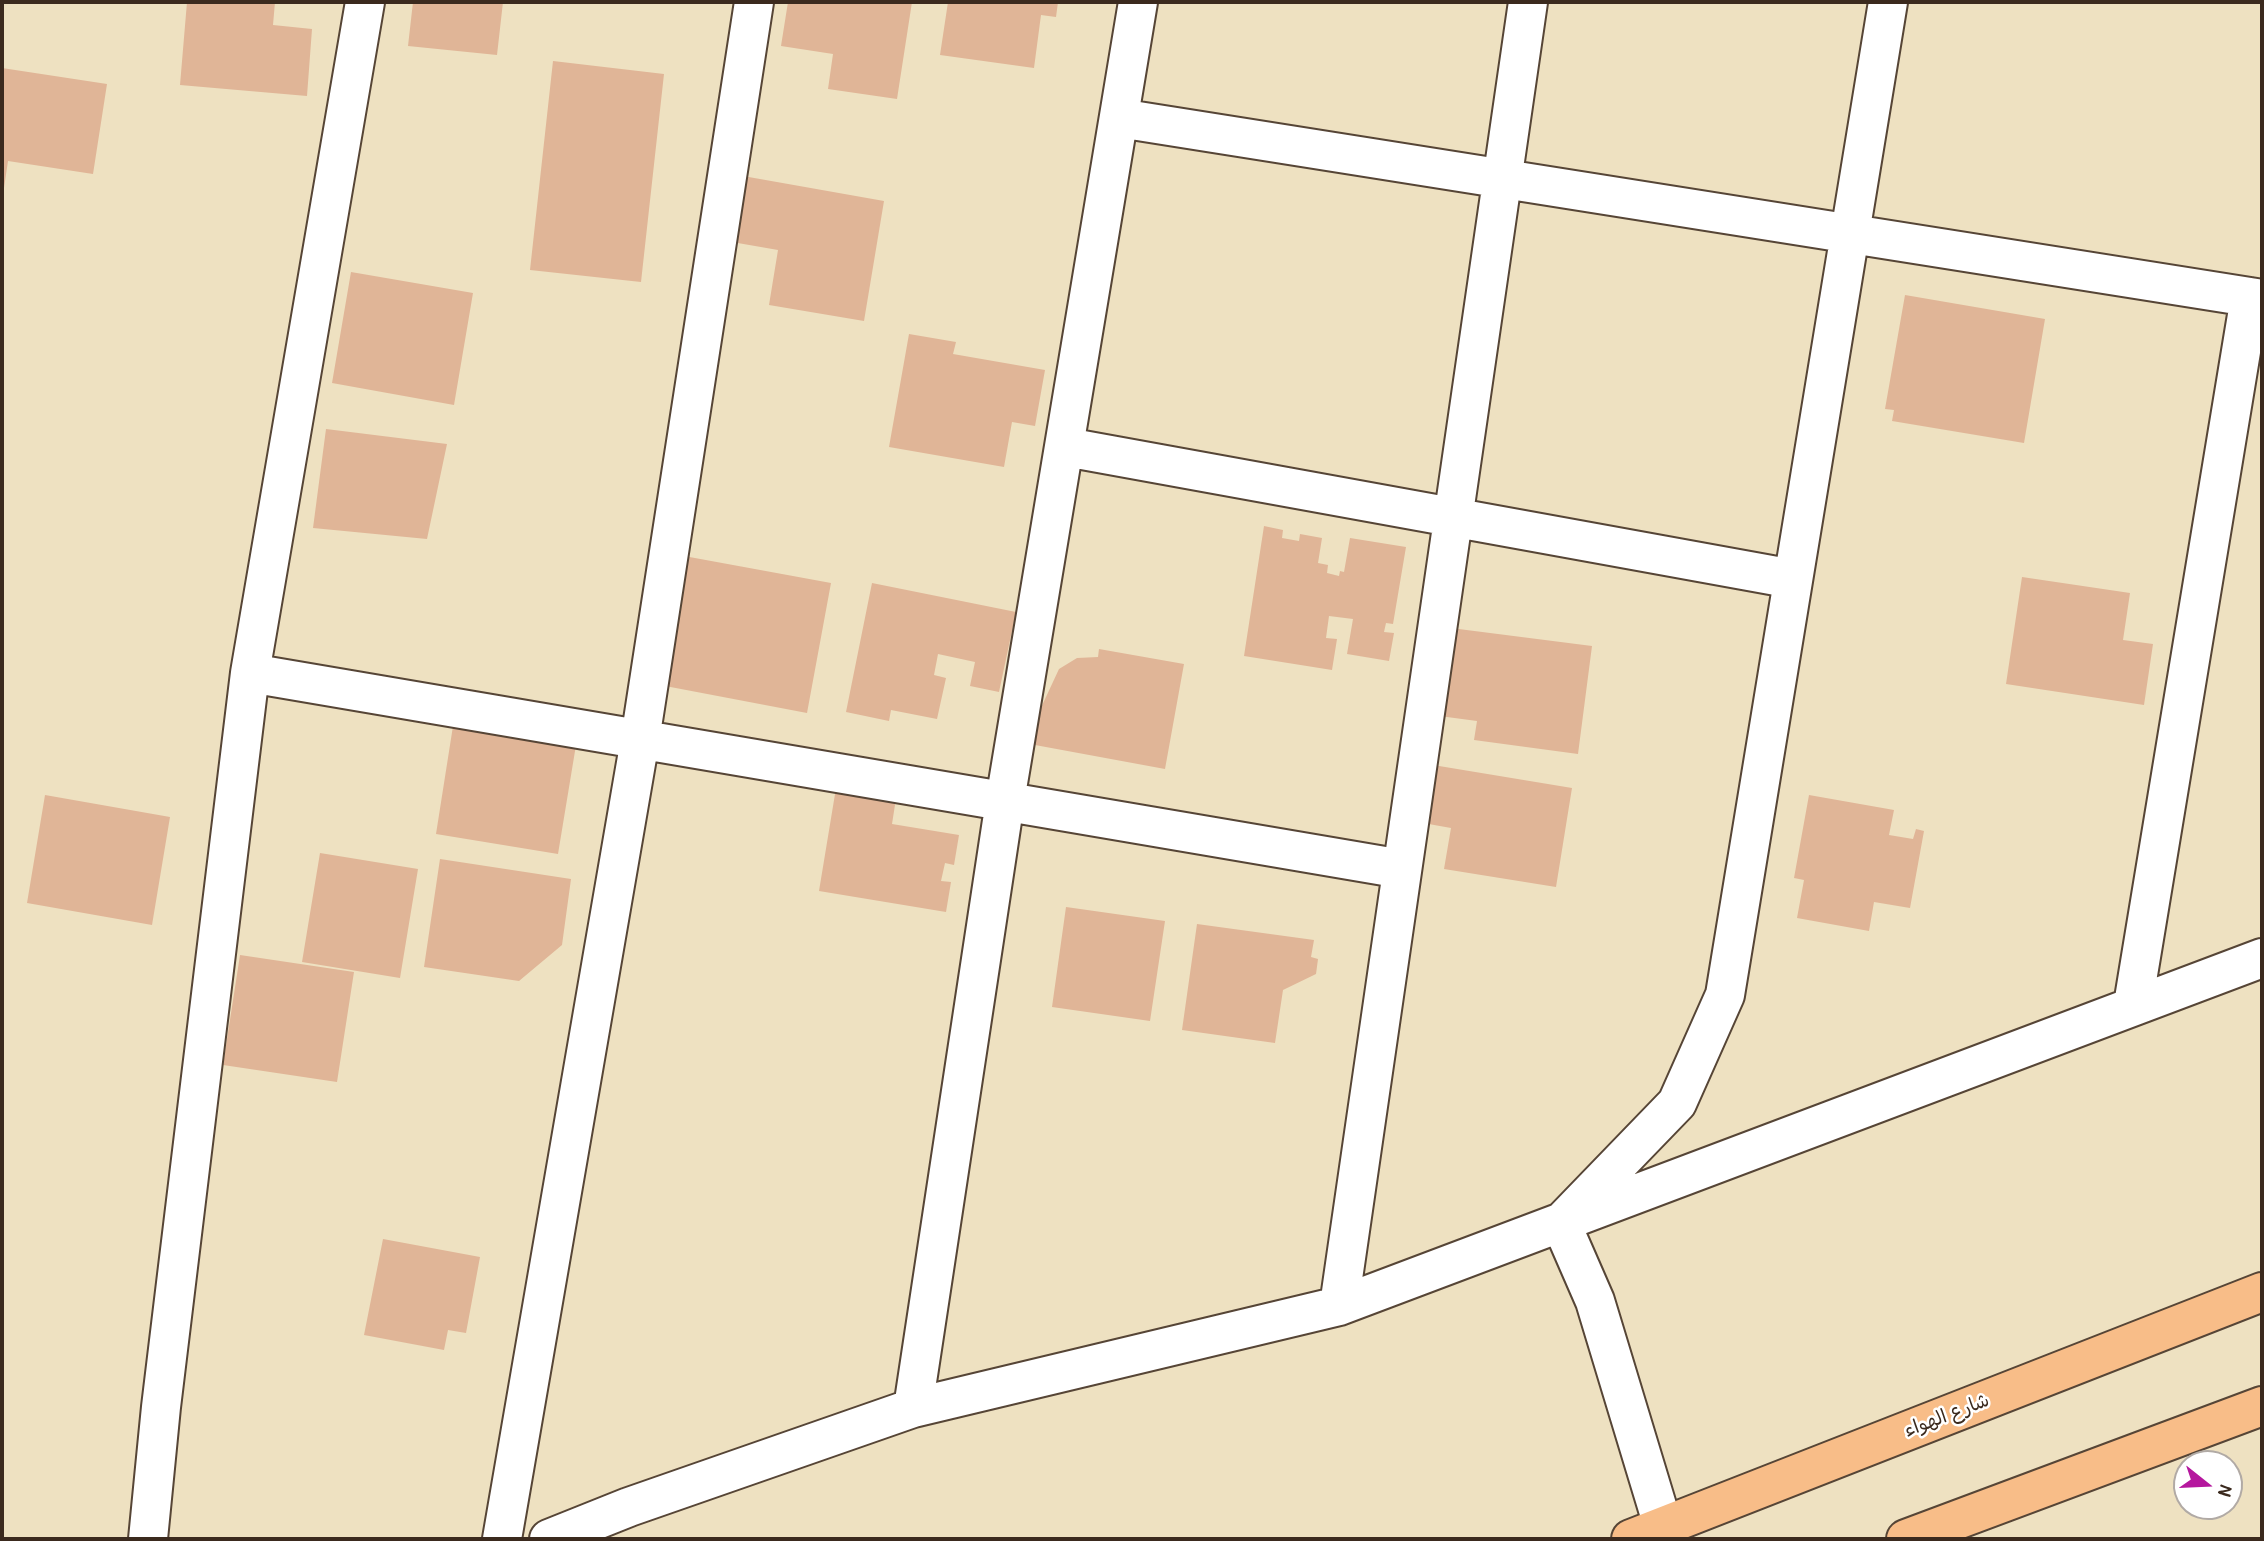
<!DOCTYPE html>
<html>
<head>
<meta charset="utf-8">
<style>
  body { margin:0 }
  #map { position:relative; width:2264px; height:1541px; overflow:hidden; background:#eee1c1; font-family:"Patrick Hand",sans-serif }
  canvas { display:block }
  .frame { position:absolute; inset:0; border:4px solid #3b2a1e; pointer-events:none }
  .north { position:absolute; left:2173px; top:1450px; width:70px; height:70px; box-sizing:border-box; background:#fff; border:2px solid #b1aaa5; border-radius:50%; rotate:108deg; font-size:19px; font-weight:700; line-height:28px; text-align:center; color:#3b2a1e }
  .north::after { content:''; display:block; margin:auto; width:24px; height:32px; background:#b5179e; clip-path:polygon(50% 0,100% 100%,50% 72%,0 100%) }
</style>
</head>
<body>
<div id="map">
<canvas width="2264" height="1541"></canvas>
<div class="frame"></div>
<div class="north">N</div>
</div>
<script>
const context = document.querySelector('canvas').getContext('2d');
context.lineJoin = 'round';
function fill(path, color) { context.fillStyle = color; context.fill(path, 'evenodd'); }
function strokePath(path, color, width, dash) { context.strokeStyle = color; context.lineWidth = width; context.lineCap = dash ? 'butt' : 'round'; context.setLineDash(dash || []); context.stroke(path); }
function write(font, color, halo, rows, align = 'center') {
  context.font = font + ' "Patrick Hand","Playpen Sans Arabic",sans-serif'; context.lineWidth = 5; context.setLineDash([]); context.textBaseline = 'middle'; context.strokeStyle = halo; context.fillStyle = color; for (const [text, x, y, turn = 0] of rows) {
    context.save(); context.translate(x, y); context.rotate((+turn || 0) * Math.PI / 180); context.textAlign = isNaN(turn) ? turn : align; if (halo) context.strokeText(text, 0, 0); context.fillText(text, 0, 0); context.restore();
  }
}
fill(new Path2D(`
  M187 2H275L273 25 312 29 307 96 180 85Z
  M413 2H503L497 55 408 46Z
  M788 2H912L897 99 828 89 833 54 781 46Z
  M948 2H1058L1056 17 1041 15 1034 68 940 55Z
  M553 61 664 74 641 282 530 270Z
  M2 68 107 84 93 174 8 161 4 188 2 187Z
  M743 176 884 201 864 321 769 305 778 250 732 242Z
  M351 272 473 293 454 405 332 383Z
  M1905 295 2045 319 2024 443 1892 421 1894 410 1885 409Z
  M909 334 956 342 953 354 1045 370 1035 426 1012 422 1004 467 889 447Z
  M326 429 447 444 427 539 313 528Z
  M1264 526 1283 530 1282 538 1299 541 1300 534 1322 538 1318 563 1328 565 1327 573 1339 576 1340 571 1344 572 1350 538 1406 547 1393 624 1386 623 1384 632 1394 633 1389 661 1347 654 1353 619 1329 616 1326 638 1337 639 1332 670 1244 656Z
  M684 556 831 583 807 713 660 685Z
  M2022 577 2130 593 2123 640 2153 644 2144 705 2006 684Z
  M872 583 1016 612 999 692 970 686 975 662 938 654 934 675 946 678 937 719 891 710 889 721 846 712Z
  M1443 627 1592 646 1578 754 1474 740 1477 721 1432 715Z
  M1099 649 1184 664 1165 769 1035 745 1039 712 1059 669 1077 658 1098 657Z
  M453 726 576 745 558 854 436 834Z
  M1433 765 1572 788 1556 887 1444 869 1451 828 1423 823Z
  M837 782 897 792 892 824 959 835 954 865 945 863 941 881 951 882 946 912 819 891Z
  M45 795 170 817 152 925 27 903Z
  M1809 795 1894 810 1889 835 1913 839 1916 829 1924 831 1910 908 1874 902 1869 931 1797 918 1804 880 1794 878Z
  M320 853 418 869 400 978 302 962Z
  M440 859 571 879 562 945 519 981 424 967Z
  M1066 907 1165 921 1150 1021 1052 1007Z
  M1197 924 1314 940 1311 957 1318 959 1316 974 1283 990 1275 1043 1182 1030Z
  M240 955 354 972 337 1082 223 1065Z
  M383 1239 480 1257 466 1333 448 1330 444 1350 364 1335Z`), '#e0b597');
const minor = new Path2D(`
  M1119 118 2262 299
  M1066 447 1793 579
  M250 673 1402 869
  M2133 1005 2250 297
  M1339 1306 1528 2
  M913 1408 1005 801 1138 2
  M148 1539 161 1407 250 673 365 2
  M502 1539 640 740 754 2
  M549 1539 629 1507 913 1408 1339 1306 2262 958
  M1667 1539 1595 1301 1561 1223 1677 1103 1725 995 1888 2`);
const major = new Path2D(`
  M1631 1539 2262 1292
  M1906 1539 2262 1406`);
strokePath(minor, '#564536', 42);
strokePath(major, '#564536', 42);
strokePath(minor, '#fff', 38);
strokePath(major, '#f8bd88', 38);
write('19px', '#3b2a1e', '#fff', [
  ["شارع الهواء",1947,1416,-21]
]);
</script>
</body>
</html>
